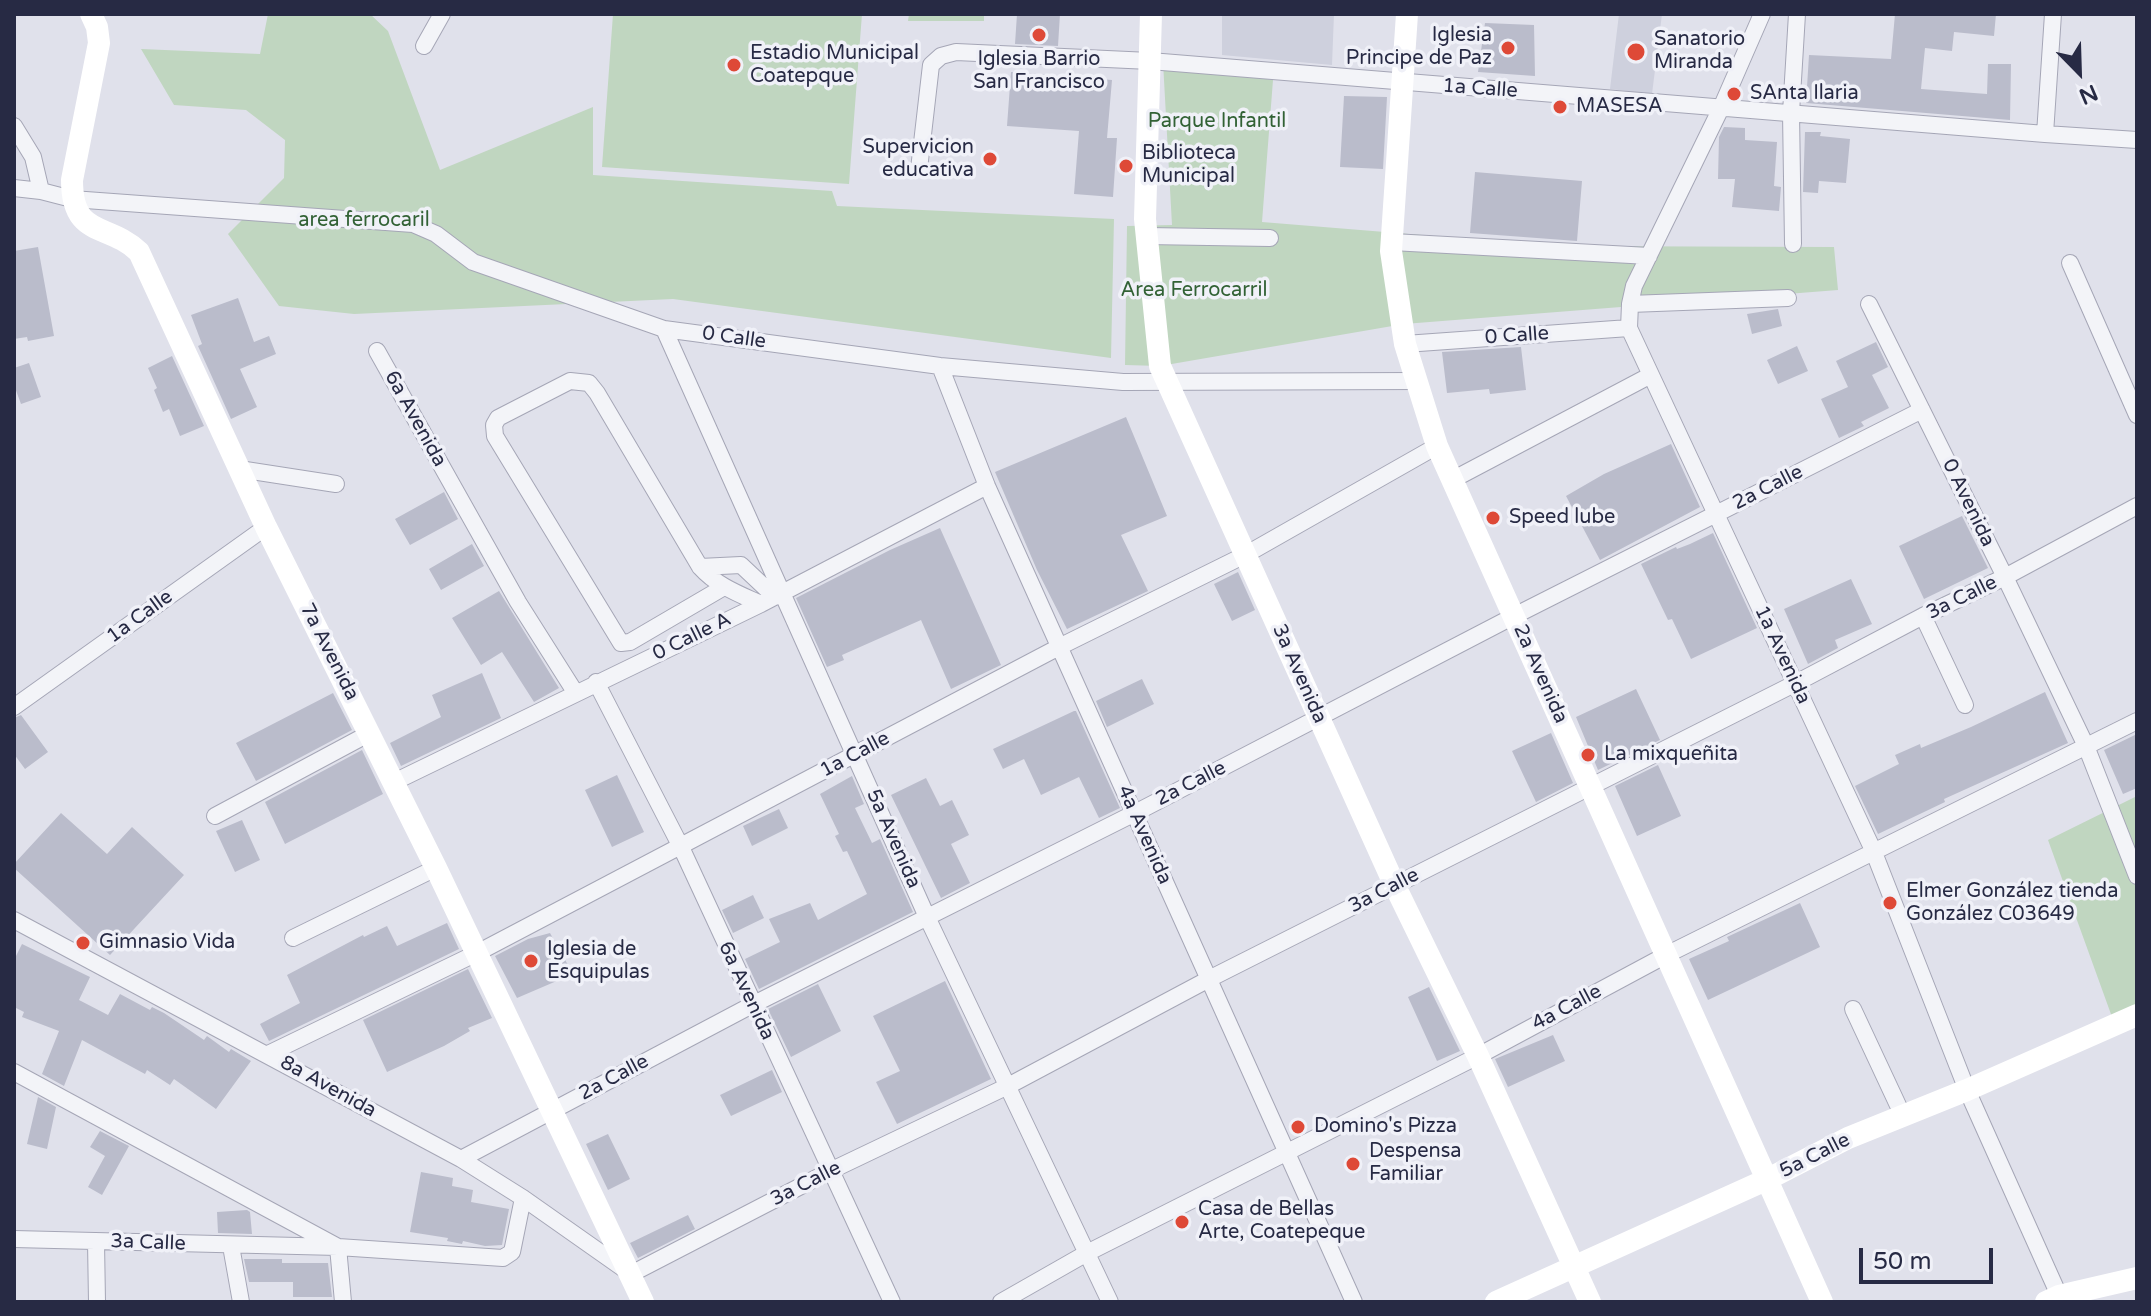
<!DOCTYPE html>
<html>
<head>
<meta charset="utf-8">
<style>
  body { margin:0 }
  #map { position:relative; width:2151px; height:1316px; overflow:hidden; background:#e0e1eb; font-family:"Varela Round",sans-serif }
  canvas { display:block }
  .frame { position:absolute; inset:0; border:16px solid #272a44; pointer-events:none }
  .north { position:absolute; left:2039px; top:32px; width:80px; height:80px; -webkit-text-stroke:6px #f0f1f8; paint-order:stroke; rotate:157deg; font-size:22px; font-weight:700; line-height:32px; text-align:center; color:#272a44 }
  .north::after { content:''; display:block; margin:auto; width:28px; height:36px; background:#272a44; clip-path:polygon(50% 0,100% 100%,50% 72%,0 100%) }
  .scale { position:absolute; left:1859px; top:1248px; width:134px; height:36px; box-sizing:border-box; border:4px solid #272a44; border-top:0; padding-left:10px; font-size:24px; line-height:28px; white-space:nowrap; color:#272a44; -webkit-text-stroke:6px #f0f1f8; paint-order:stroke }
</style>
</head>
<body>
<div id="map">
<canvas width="2151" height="1316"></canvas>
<div class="frame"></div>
<div class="north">N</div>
<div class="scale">50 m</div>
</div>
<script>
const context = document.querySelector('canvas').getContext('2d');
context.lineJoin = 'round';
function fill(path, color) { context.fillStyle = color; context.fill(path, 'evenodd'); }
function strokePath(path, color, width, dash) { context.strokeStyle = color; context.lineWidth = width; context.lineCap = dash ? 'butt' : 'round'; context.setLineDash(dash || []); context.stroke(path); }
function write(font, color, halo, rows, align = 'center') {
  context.font = font + ' "Varela Round",sans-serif'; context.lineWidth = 7; context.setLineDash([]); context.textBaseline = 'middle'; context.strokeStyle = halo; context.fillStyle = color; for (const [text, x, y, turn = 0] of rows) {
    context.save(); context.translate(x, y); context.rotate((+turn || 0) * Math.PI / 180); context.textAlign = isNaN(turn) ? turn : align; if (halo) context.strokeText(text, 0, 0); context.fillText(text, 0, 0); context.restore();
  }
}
fill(new Path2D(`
  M1222 14H1334L1332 65 1222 55Z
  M1619 14H1662L1652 94 1610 89Z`), '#ced0dd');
fill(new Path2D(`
  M268 14H370L388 31 440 170 593 107V175L832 191 837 206 1114 219 1111 358 673 299 354 314 279 306 228 234 284 178 285 140 246 110 174 105 141 49 260 54Z
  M613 14H862L849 184 602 167Z
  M909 14H984V21H908Z
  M1163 62 1273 80 1262 222 1557 246 1834 247 1838 290 1404 324 1160 366 1125 365 1127 226 1172 225Z
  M2137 796V1006L2112 1017 2048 840Z`), '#c0d6c0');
fill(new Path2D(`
  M1017 14H1060L1058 46 1015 44Z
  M1895 14H1996L1994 36 1954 32 1952 51 1925 48 1921 89 1987 94 1988 64H2011L2010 120 1806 103 1809 55 1891 59Z
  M1485 23 1534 25 1535 76 1478 72Z
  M1011 72 1112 80 1107 138H1117L1113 197 1074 194 1079 131 1007 126Z
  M1344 96 1387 97 1383 169 1340 167Z
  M1724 127 1745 128V140L1777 142 1774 186 1781 187 1779 211 1732 207 1735 179H1718L1719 137Z
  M1805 132H1821L1820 136 1850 139 1846 183 1819 181 1818 193 1803 192Z
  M1475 172 1582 181 1577 241 1470 233Z
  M38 247 54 336 28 341 27 337 14 339V251Z
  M238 298 254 342 269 336 276 354 240 369 257 407 231 419 198 346 202 344 191 315Z
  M1778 309 1782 326 1752 334 1747 314Z
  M1876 342 1888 367 1872 375 1889 408 1861 422 1864 426 1839 438 1821 399 1848 387 1836 361Z
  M1797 346 1808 371 1778 384 1767 360Z
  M1521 347 1526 390 1490 394 1489 389 1447 393 1442 352Z
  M172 356 204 426 180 436 169 409 163 412 154 390 157 388 148 368Z
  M29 363 41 397 21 404 14 385V368Z
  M1126 417 1167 516 1121 535 1148 591 1067 629 1037 570 995 472Z
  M1671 444 1700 507 1600 560 1566 496 1604 474Z
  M444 492 458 519 410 545 395 519Z
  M1962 516 1988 568 1924 599 1899 546Z
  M940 528 1001 665 951 689 921 620 842 655 844 660 827 667 796 598 890 550Z
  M1713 533 1757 628 1691 659 1672 619 1668 620 1641 564 1676 547 1677 549 1690 544Z
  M472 544 484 566 441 590 429 569Z
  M1238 572 1255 610 1232 621 1214 584Z
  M1851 579 1872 624 1835 640 1838 648 1808 664 1784 609Z
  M499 591 559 688 534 702 502 652 481 665 452 618Z
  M482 673 501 718 401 766 390 743 441 717 432 695Z
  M1142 679 1154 704 1107 727 1096 701Z
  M1636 689 1660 740 1598 770 1576 717Z
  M2045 692 2068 743 1944 799 1945 802 1878 834 1855 786 1899 764 1895 755 1920 744 1921 748 1971 727Z
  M333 693 352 730 256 781 236 743Z
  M1074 711H1076L1120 808 1099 818 1079 777 1041 795 1024 759 1003 769 993 749Z
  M21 715 48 752 25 769 14 754V718Z
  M1551 733 1573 783 1536 802 1512 751Z
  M2137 734V788L2123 794 2104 750Z
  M362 750 383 794 285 844 265 802Z
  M1658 765 1681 816 1637 836 1615 786Z
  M617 775 644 832 612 847 585 790Z
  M852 776 864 804 855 808 872 843 880 839 913 912 759 989 745 959 780 942 769 919 810 903 818 920 867 894 847 851 843 852 835 836 839 834 820 794Z
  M926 778 940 806 952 800 969 835 951 844 970 883 941 898 891 795Z
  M779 809 788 828 752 846 743 826Z
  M61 813 107 854 132 827 184 875 110 955 14 868V864Z
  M242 820 260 860 235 872 216 831Z
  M753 895 764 918 733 933 722 910Z
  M1800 903 1820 947 1708 1000 1689 959 1729 941 1727 937Z
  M447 923 459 949 269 1041 260 1024 300 1003 287 975 363 935 364 937 387 926 397 946Z
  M550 933 573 974 517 998 495 956 528 939Z
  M22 944 90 977 79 1000 108 1015 120 994 150 1010 152 1007 164 1013 204 1040 207 1036 229 1052 231 1049 251 1061 216 1109 174 1079 170 1085 147 1070 145 1074 82 1040 64 1086 42 1074 59 1031 22 1017 24 1012 14 1007V960Z
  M468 969 492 1018 468 1028 470 1031 444 1046 387 1072 363 1020Z
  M945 981 991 1079 897 1124 876 1082 900 1071 873 1016Z
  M818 984 841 1031 791 1057 768 1009Z
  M1429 987 1460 1051 1437 1061 1408 997Z
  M1553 1035 1565 1061 1508 1087 1495 1059Z
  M772 1070 782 1092 731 1116 720 1095Z
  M38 1097 56 1107 47 1149 27 1144Z
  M100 1131 129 1146 102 1195 88 1187 105 1156 90 1147Z
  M608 1134 630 1179 608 1190 586 1144Z
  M421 1172 453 1178 452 1186 473 1190 471 1202 509 1209 502 1245 485 1246 463 1241 462 1244 447 1241 448 1238 410 1232Z
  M247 1210 250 1212 252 1234 218 1233 217 1212Z
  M688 1215 695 1229 638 1258 630 1243Z
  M244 1259H282V1263H328L332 1297H293V1282H249Z`), '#babccb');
const street = new Path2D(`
  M1762 14 1721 108 1634 286 1630 304 1629 328 1873 850 1967 1090 2062 1302
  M424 46 442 14
  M14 126 33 157 41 191
  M2045 134 2053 14
  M919 169 931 65 941 56 956 52 1150 61 2045 134 2137 140
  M14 188 41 191 72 199 413 224 436 234 473 262 664 329 940 366 1123 382 1418 381
  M1147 236 1270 238
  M1392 242 1649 256
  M1793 244 1791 113 1797 14
  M2070 263 2137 415
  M1630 304 1788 298
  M1869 304 2005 577 2086 746 2137 876
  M664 329 927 917 1110 1302
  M1405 344 1629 328
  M377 351 518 602 575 692
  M940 366 987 486 1354 1302
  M239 469 336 484
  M1452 480 1651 375
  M700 567 741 565 775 597
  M724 587 630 642 621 643 495 436 494 425 498 418 570 381 589 383 597 393 700 567C717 586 739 594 761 604
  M1923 616 1965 705
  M596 682 681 847 892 1302
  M14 707 266 527
  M394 782 761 604 987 486
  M215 816 370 733
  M14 920 461 1159 523 1198 631 1274 830 1171 1008 1086 1209 979 1796 683 1923 616 2005 577 2137 506
  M293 938 436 868
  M1853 1009 1903 1116
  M268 1054 477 953 1059 647 1245 555 1437 446
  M14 1072 338 1247 343 1302
  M461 1159 752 1005 1135 813 1514 616 1922 410
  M14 1239 338 1247 503 1258 512 1252 523 1198
  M96 1242 97 1302
  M231 1246 241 1302
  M1001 1302 1087 1253 1478 1056 1668 954 2137 721`);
strokePath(street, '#a5a6b6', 18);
strokePath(street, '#f3f4f8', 16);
strokePath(new Path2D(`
  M91 14 97 27 99 43 72 180C72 239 108 222 139 252L266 527 436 868 643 1302
  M1151 14 1145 219 1160 366 1395 886 1478 1056 1590 1302
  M1407 14 1391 251 1405 344 1437 446 1822 1302
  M1496 1302 1768 1179 1848 1138 1967 1090 2137 1015
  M2046 1302 2059 1296 2137 1278`), '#fff', 22);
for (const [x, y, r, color] of [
  [1039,35,8,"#de4937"],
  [1508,48,8,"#de4937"],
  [1636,52,10,"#de4937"],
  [734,65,8,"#de4937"],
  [1734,94,8,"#de4937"],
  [1560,107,8,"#de4937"],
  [990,159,8,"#de4937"],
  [1126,166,8,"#de4937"],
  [1493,518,8,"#de4937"],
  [1588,755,8,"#de4937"],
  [1890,903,8,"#de4937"],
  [83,943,8,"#de4937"],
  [531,961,8,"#de4937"],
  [1298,1127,8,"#de4937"],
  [1353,1164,8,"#de4937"],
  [1182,1222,8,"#de4937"]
]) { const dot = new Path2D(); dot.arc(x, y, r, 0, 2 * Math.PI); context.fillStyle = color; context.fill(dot); strokePath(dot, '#f0f1f8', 3); }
write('20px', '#272a44', '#f0f1f8', [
  ["Iglesia",1492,36,"right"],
  ["Principe de Paz",1492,59,"right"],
  ["Sanatorio",1654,40],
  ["Miranda",1654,63],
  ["Estadio Municipal",750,54],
  ["Coatepque",750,77],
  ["Iglesia Barrio",1039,60,"center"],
  ["San Francisco",1039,83,"center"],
  ["SAnta Ilaria",1750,94],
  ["MASESA",1576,107],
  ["Supervicion",974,148,"right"],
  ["educativa",974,171,"right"],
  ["Biblioteca",1142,154],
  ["Municipal",1142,177],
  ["Speed lube",1509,518],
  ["La mixqueñita",1604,755],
  ["Elmer González tienda",1906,892],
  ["González C03649",1906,915],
  ["Gimnasio Vida",99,943],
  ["Iglesia de",547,950],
  ["Esquipulas",547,973],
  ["Domino's Pizza",1314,1127],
  ["Despensa",1369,1152],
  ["Familiar",1369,1175],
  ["Casa de Bellas",1198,1210],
  ["Arte, Coatepeque",1198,1233]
], 'left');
write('20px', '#272a44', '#f0f1f8', [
  ["1a Calle",1480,89,4],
  ["0 Calle",1517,336,-4],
  ["0 Calle",734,338,8],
  ["6a Avenida",415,419,61],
  ["2a Calle",1768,488,-27],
  ["0 Avenida",1968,503,64],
  ["3a Calle",1962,598,-26],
  ["1a Calle",140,617,-36],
  ["0 Calle A",692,637,-26],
  ["7a Avenida",329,652,63],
  ["1a Avenida",1782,655,65],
  ["3a Avenida",1299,674,66],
  ["2a Avenida",1540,674,66],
  ["1a Calle",855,755,-28],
  ["2a Calle",1191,784,-27],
  ["4a Avenida",1144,835,66],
  ["5a Avenida",893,839,66],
  ["3a Calle",1384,891,-27],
  ["6a Avenida",746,991,65],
  ["4a Calle",1567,1008,-28],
  ["2a Calle",614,1078,-28],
  ["8a Avenida",328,1087,29],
  ["5a Calle",1815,1156,-27],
  ["3a Calle",806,1184,-27],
  ["3a Calle",148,1243,2]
]);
write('20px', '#326235', '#f0f1f8', [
  ["Parque Infantil",1217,122],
  ["area ferrocaril",364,221],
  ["Area Ferrocarril",1194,291]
]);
</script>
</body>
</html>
